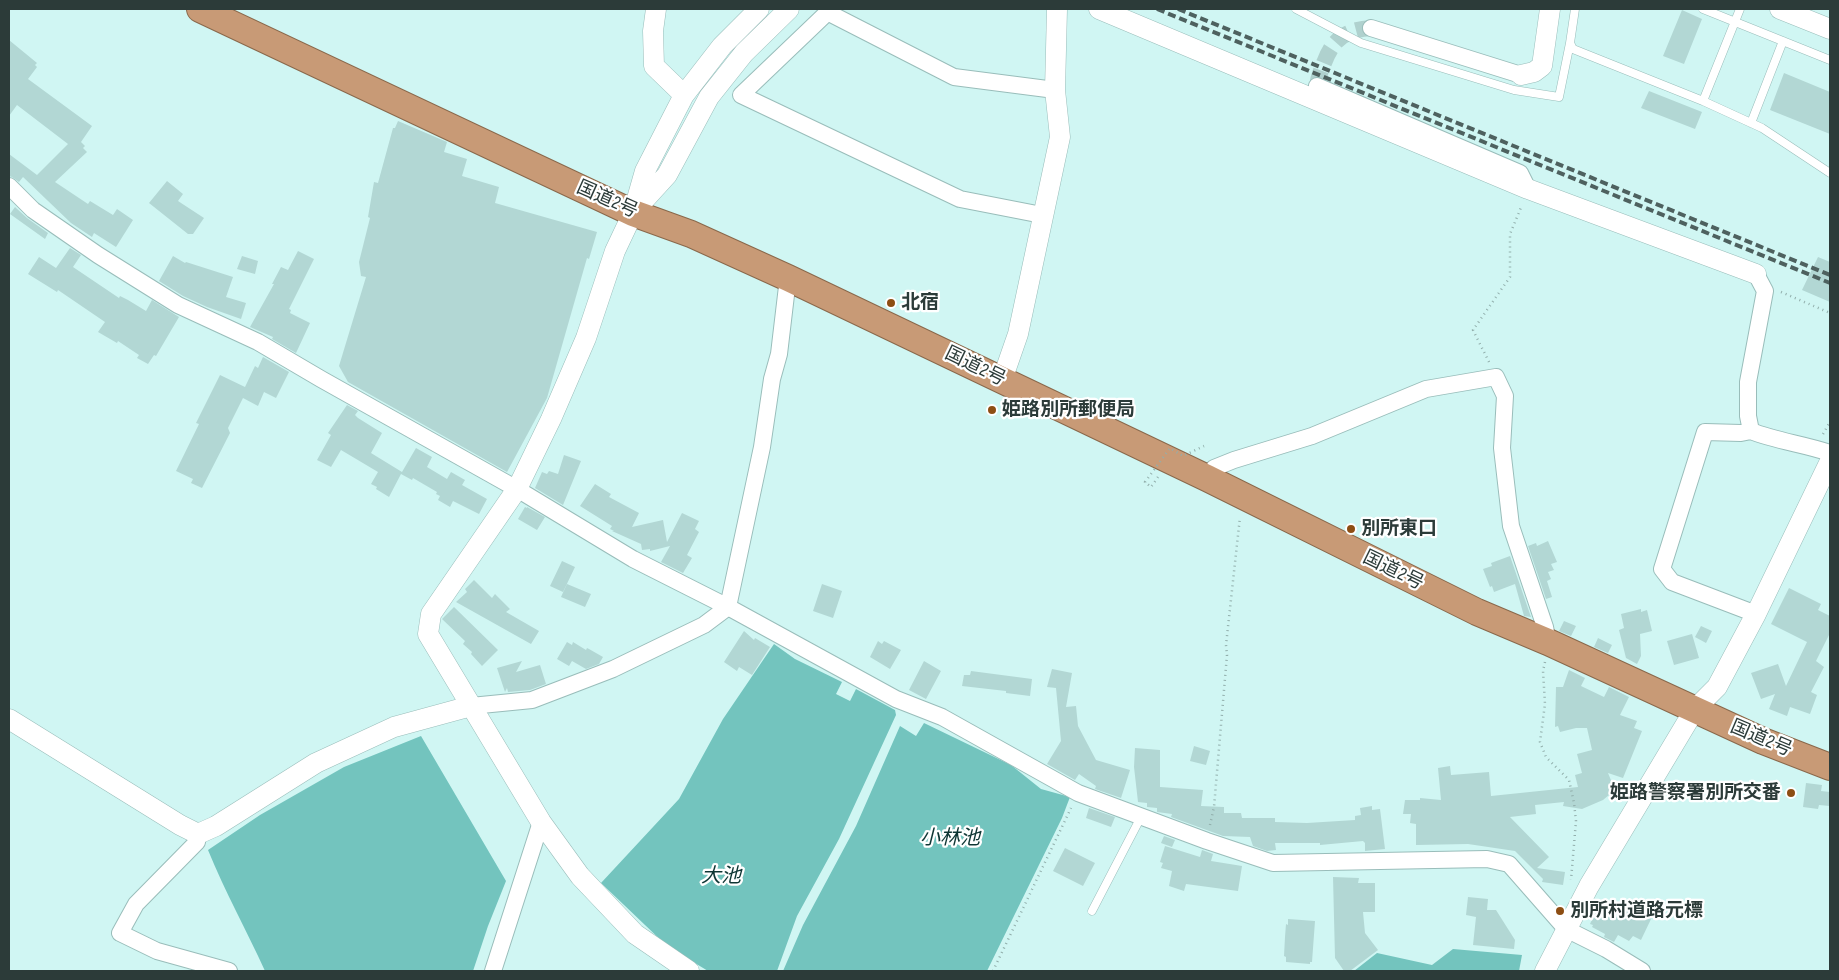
<!DOCTYPE html>
<html>
<head>
<meta charset="utf-8">
<style>
  body { margin:0 }
  #map { position:relative; width:1839px; height:980px; overflow:hidden; background:#d0f6f3; font-family:"Sofia Sans Condensed",sans-serif }
  canvas { display:block }
  .frame { position:absolute; inset:0; border:10px solid #2c3b39; pointer-events:none }
</style>
</head>
<body>
<div id="map">
<canvas width="1839" height="980"></canvas>
<div class="frame"></div>
</div>
<script>
const context = document.querySelector('canvas').getContext('2d');
context.lineJoin = 'round';
function fill(path, color) { context.fillStyle = color; context.fill(path, 'evenodd'); }
function strokePath(path, color, width, dash) { context.strokeStyle = color; context.lineWidth = width; context.lineCap = dash ? 'butt' : 'round'; context.setLineDash(dash || []); context.stroke(path); }
function write(font, color, halo, rows, align = 'center') {
  context.font = font + ' "Sofia Sans Condensed","Noto Sans JP",sans-serif'; context.lineWidth = 4.5; context.setLineDash([]); context.textBaseline = 'middle'; context.strokeStyle = halo; context.fillStyle = color; for (const [text, x, y, turn = 0] of rows) {
    context.save(); context.translate(x, y); context.rotate((+turn || 0) * Math.PI / 180); context.textAlign = isNaN(turn) ? turn : align; if (halo) context.strokeText(text, 0, 0); context.fillText(text, 0, 0); context.restore();
  }
}
fill(new Path2D(`
  M774 644 795 659 842 682 836 694 850 701 856 689 895 710 896 715 839 839 797 916 777 971H708L667 946 601 883 679 799 723 719Z
  M924 723 1011 765 1041 789 1070 797 1062 818 987 971H783L803 925 856 826 900 726 916 736Z
  M421 736 506 881 488 926 473 971H265C247 931 225 892 208 850L260 815 344 767Z
  M1453 949 1522 955 1519 971H1354L1377 953 1432 965Z`), '#73c4be');
fill(new Path2D(`
  M1682 10 1702 19 1684 64 1663 56Z
  M9 40 37 63 35 65 37 67 28 79 92 126 81 142 85 146 83 148 87 152 55 182 88 204 90 201 113 215 117 209 133 220 116 247 94 233 92 237 71 223 23 177 19 182 12 177 9 176V154L37 175 68 144 17 105 9 116Z
  M1784 73 1830 92V134L1770 110Z
  M1649 91 1702 112 1695 129 1641 108Z
  M398 121 447 142 444 152 467 159 462 176 499 187 495 203 597 232 589 259 587 258 547 398 507 472 348 382 339 366 366 277 361 276 359 262 370 218 368 217 374 182 378 183 393 128H395Z
  M167 181 183 194 178 201 204 218 193 234H188L149 203Z
  M15 207 27 218 48 233 45 239 10 214Z
  M70 248 81 255 73 267 119 298 120 296 128 300 146 311 152 300 179 317 156 356 154 355 148 364 137 358 139 355 118 341 117 343 98 332 105 322 58 290 57 292 28 274 39 257 56 268Z
  M298 251 314 259 289 309 291 310 290 313 310 323 296 353 272 339 273 337 250 327 274 284H272L281 267 288 270Z
  M173 256 185 263 186 262 233 277 226 297 246 303 241 319 207 307 183 296 159 281Z
  M242 256 258 261 255 274 237 269Z
  M1818 257 1830 262V302L1802 290Z
  M263 357 289 372 276 398 264 392 258 406 243 398 228 428 230 433 202 488 191 483 193 479 176 471 199 424 196 423 220 375 245 387 255 366 258 368Z
  M347 405 358 411 355 415 358 418 382 433 371 453 402 472 416 448 432 457 427 467 447 479 451 472 465 480 462 485 487 499 479 514 453 501 450 507 438 500 440 496 436 494 437 492 413 478 412 480 401 474 389 497 376 489 377 487 371 484 378 472 341 450 331 467 317 460 331 435 328 433Z
  M564 455 581 461 563 505 535 488 542 472 547 474 549 471 558 474Z
  M595 484 611 494 609 497 639 513 632 527 663 520 667 542 682 513 699 521 695 529 699 532 687 555 692 558 683 573 661 562 670 546 650 551V549L642 550 641 544 612 531H614L610 529 612 526 580 506Z
  M525 507 527 508V507L545 517 537 530 518 519Z
  M1548 541 1557 562 1551 564 1554 570 1548 572 1551 579 1547 581 1552 597 1546 599 1528 546 1536 543 1537 546Z
  M1510 556 1531 617 1524 616 1515 584 1494 592 1492 586 1490 587 1483 569 1492 566 1491 563Z
  M562 561 575 567 563 592 550 586Z
  M474 580 492 598 495 594 510 609 506 612 539 631 531 644 456 602 467 592 465 589Z
  M567 584 591 594 585 607 561 597Z
  M822 584 842 591 833 618 813 611Z
  M1789 588 1821 604 1818 610 1830 616V633L1816 661 1824 667 1811 692 1817 695 1810 714 1790 707 1787 716 1769 709 1775 694 1761 699 1751 673 1778 664 1786 686 1807 642 1771 624Z
  M454 607 498 650 482 666 471 654 472 652 463 644 465 641 442 619Z
  M1641 609V612L1647 610 1652 631 1640 634 1641 656 1637 664 1626 658 1619 630 1624 628 1621 614Z
  M1564 621 1576 626 1571 636 1559 631Z
  M1701 626 1712 631 1706 643 1695 637Z
  M744 631 754 640 755 638 770 647 752 675 739 667 737 671 724 662Z
  M1692 634 1699 658 1674 665 1667 641Z
  M1598 638 1612 645 1608 653 1594 647Z
  M878 641 882 644 884 641 901 650 890 669 870 657Z
  M567 642 572 645 573 642 586 650 587 648 589 649 603 657 599 664 586 669 572 661 569 666 557 659Z
  M522 661 516 672 540 665 546 684 530 690 508 692 507 688 505 692 497 668Z
  M924 661 941 671 926 699 909 690Z
  M1052 669 1072 673 1066 707 1076 706 1078 726 1096 760 1130 770 1121 798 1095 789 1096 786 1079 774 1075 780 1047 764 1061 741 1056 688 1047 687Z
  M1569 670 1585 678 1581 686 1604 697 1609 687 1629 697 1620 715 1637 721 1634 728 1642 731 1623 778 1608 773 1615 790 1603 800 1582 809 1563 806 1564 802 1535 805 1536 814 1510 817 1549 857 1537 868 1565 872 1563 885 1542 882 1543 879 1515 851 1468 844 1416 845V824L1410 823 1411 814H1403L1405 800H1420V798L1441 800 1438 768 1450 766 1451 775 1489 772 1491 796 1578 787 1575 775 1582 773 1577 754 1592 750 1587 728H1576L1560 732 1558 726 1555 727 1556 687H1563Z
  M971 671 1032 679 1030 696 1006 693V691L962 686 964 675H970Z
  M1194 746 1210 751 1206 765 1190 761Z
  M1135 748 1160 750V787L1203 790 1201 806 1224 807V813H1241L1242 818H1275V822L1307 823 1355 820V816L1361 815 1360 808 1372 806V810L1380 809 1385 849 1365 851V843L1363 841 1320 845V843H1275L1276 850 1267 851 1253 846 1250 837 1223 836 1171 817 1172 814 1157 812V808L1147 807V803L1138 802 1134 767Z
  M1806 783 1822 785 1821 791 1830 792V806L1819 805 1818 809 1803 807Z
  M1089 808 1115 817 1111 827 1086 818Z
  M1164 836 1175 840 1172 847 1161 843Z
  M1165 846 1200 857 1202 850 1213 854 1211 861 1242 866 1238 891 1186 884 1184 891 1169 886 1172 871 1161 868 1163 863 1160 862Z
  M1065 848 1095 863 1083 886 1053 871Z
  M1333 877 1359 878 1358 883H1375V912H1363L1365 933 1378 950 1350 971H1344L1335 958Z
  M1468 897 1488 899 1487 910H1496L1515 940 1514 949 1473 945 1476 917 1466 915Z
  M1626 903 1652 917 1641 940 1633 936 1629 941 1618 935 1614 942 1604 937 1605 934 1592 927 1593 925 1590 924 1597 909 1599 908 1618 918Z
  M1288 919 1315 921 1312 962H1310V964L1286 962V957L1284 956 1285 937 1286 924 1288 925Z`), '#b2d7d4');
strokePath(new Path2D(`
  M1317 86C1318 78 1321 70 1324 63 1333 39 1345 30 1371 28`), '#afd1ce', 16, [16, 8]);
const service = new Path2D(`
  M1296 9 1361 43 1514 90 1559 97 1570 43
  M1575 9 1570 43 1573 49 1703 101
  M1703 9 1830 60
  M1740 9 1703 101 1762 128 1830 173
  M1751 123 1783 41
  M1092 911 1142 815`);
const minor = new Path2D(`
  M831 9 741 95 960 199 1042 215
  M827 12 954 77 1055 90
  M1371 28 1521 75
  M1317 86 1520 173 1528 189
  M9 186 33 210 98 255 178 305 258 342 321 379 517 489 633 559 728 607 896 699 942 717 1078 793 1207 841 1273 863 1487 859 1509 864 1566 929 1606 949 1642 971
  M1756 274 1765 291 1748 382V416L1751 431C1776 441 1804 444 1830 453
  M1751 431 1741 433 1705 432 1662 569 1672 582 1756 614
  M1207 478 1214 468 1234 460 1312 436 1426 389 1496 377 1505 396 1502 448 1511 526 1545 627 1548 642
  M471 706 532 700 613 669 704 625 728 607 762 447 772 379 779 354 788 278
  M198 834 197 842 136 904 120 933 157 951 229 971
  M493 971 541 822`);
const tertiary = new Path2D(`
  M656 9 653 31 654 66 684 95
  M1099 9 1528 189 1756 274
  M1780 9 1830 29
  M1521 75 1534 72 1542 66 1550 9
  M636 209 667 175 709 97 744 53 789 9
  M1002 380 1018 334 1060 137 1055 90 1057 9
  M9 719 180 825 198 834 216 826 316 763 394 727 471 706
  M689 971 635 934 580 876 541 822 428 634 431 614 517 489 551 419 586 338 615 251 633 213 645 171 684 95 722 46 759 9
  M1545 971 1589 886 1695 709 1717 687 1756 614 1830 461`);
const trunk = new Path2D(`
  M200 9 633 213 691 234 788 278 1207 478 1477 612 1548 642 1763 741 1830 767`);
strokePath(service, '#99bdba', 9);
strokePath(minor, '#99bdba', 18);
strokePath(tertiary, '#99bdba', 21);
strokePath(trunk, '#89684b', 28);
strokePath(new Path2D(`
  M1781 292 1830 313
  M1489 362 1473 330 1510 277V234L1522 205
  M1823 434 1830 422
  M1545 662 1543 671 1545 704 1540 742 1546 757 1569 780 1574 803 1576 821 1571 880
  M1210 825 1214 807 1227 655 1226 645 1240 517
  M993 971 1071 808`), '#92afac', 2.5, [1, 4]);
strokePath(service, '#fff', 8);
strokePath(minor, '#fff', 16);
strokePath(tertiary, '#fff', 20);
strokePath(trunk, '#c89a76', 26);
strokePath(new Path2D(`
  M1157 9 1830 283
  M1178 9 1830 275`), '#4e615f', 4, [8, 4]);
strokePath(new Path2D(`
  M1158 477 1151 487 1145 482 1170 448 1183 456 1204 446`), '#92afac', 2.5, [1, 4]);
for (const [x, y, r, color] of [
  [891,303,5,"#8d4e13"],
  [992,410,5,"#8d4e13"],
  [1351,529,5,"#8d4e13"],
  [1791,793,5,"#8d4e13"],
  [1560,911,5,"#8d4e13"]
]) { const dot = new Path2D(); dot.arc(x, y, r, 0, 2 * Math.PI); context.fillStyle = color; context.fill(dot); strokePath(dot, '#fff', 2); }
write('19px', '#2c3b39', '#fff', [
  ["国道2号",607,200,24],
  ["国道2号",975,367,26],
  ["国道2号",1393,571,26],
  ["国道2号",1761,739,23]
]);
write('bold 19px', '#2c3b39', '#fff', [
  ["北宿",901,303],
  ["姫路別所郵便局",1002,410],
  ["別所東口",1361,529],
  ["姫路警察署別所交番",1781,793,"right"],
  ["別所村道路元標",1570,911]
], 'left');
write('italic 20px', '#0e3634', '#fff', [
  ["小林池",950,839],
  ["大池",721,877]
]);
</script>
</body>
</html>
